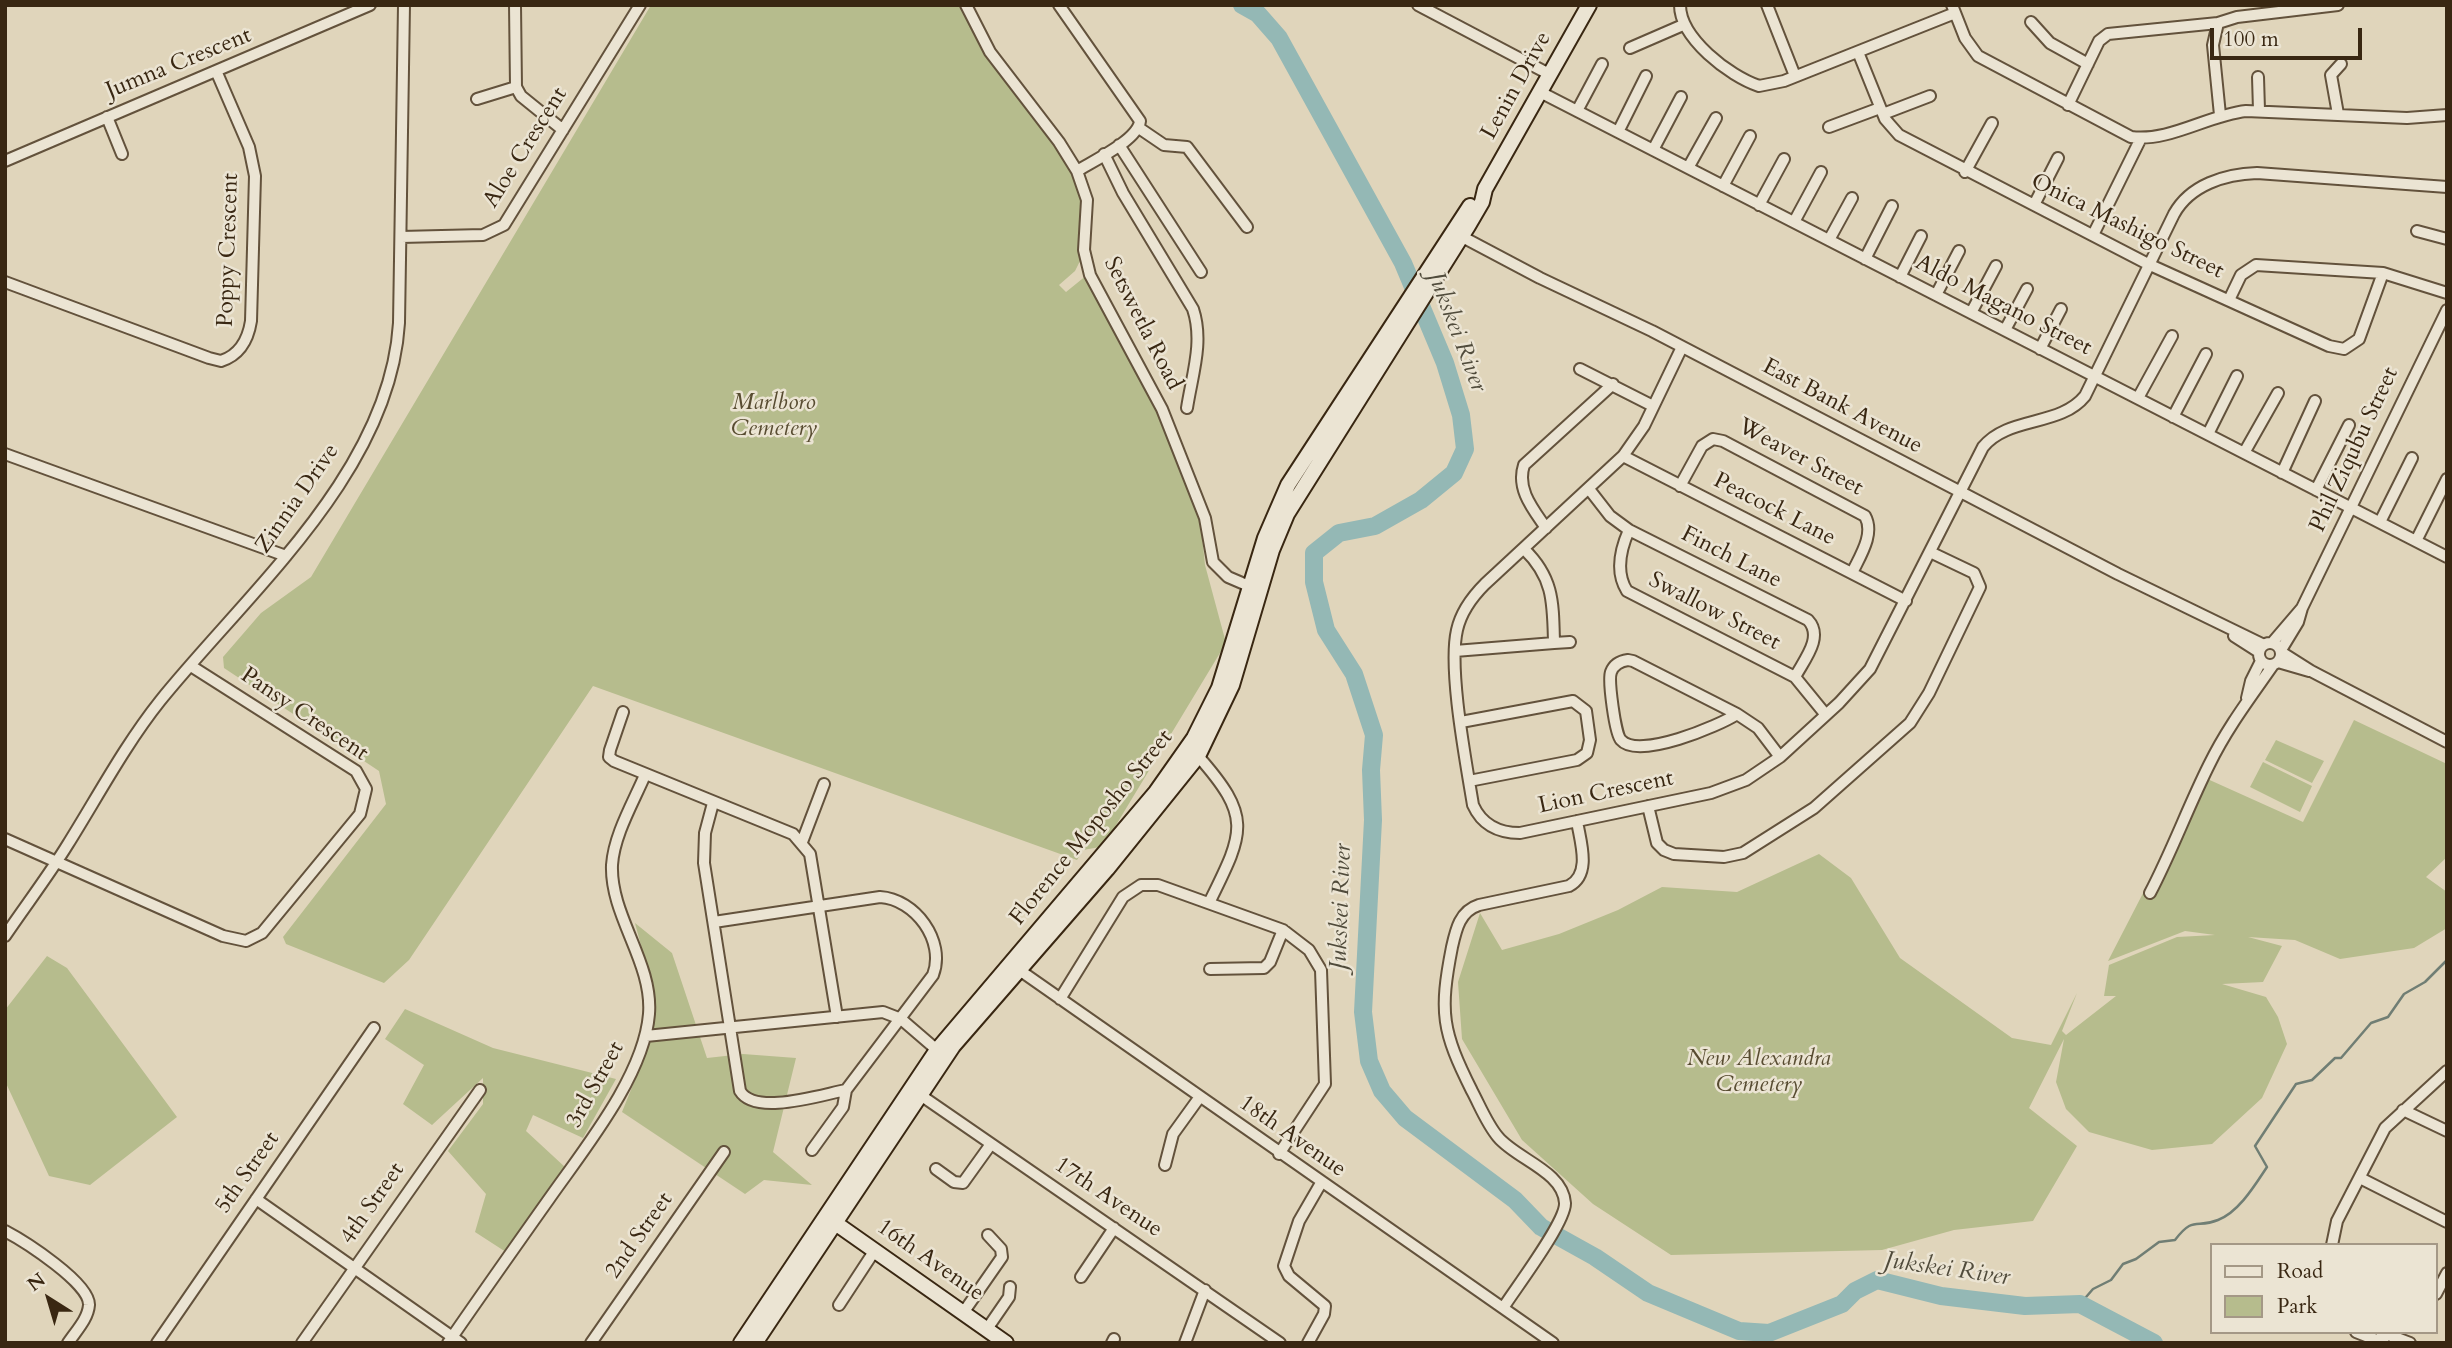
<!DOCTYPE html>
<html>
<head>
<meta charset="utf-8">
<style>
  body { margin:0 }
  #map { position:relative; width:2452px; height:1348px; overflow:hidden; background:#e0d5bb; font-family:Cardo,serif }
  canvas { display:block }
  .frame { position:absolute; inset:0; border:7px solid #392712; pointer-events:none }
  .legend { position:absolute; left:2210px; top:1243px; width:228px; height:91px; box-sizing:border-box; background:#ebe4d3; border:2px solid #a49886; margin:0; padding:9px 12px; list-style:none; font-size:21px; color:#392712 }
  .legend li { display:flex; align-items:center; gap:14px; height:35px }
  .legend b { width:35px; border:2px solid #a49886 }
  .north { position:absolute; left:14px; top:1264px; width:70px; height:70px; -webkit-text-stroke:5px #ebe4d3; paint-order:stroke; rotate:323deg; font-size:19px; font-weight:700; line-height:28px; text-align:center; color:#392712 }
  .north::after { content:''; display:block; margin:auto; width:24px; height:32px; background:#392712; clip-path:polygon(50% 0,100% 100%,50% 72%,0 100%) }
  .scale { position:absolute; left:2210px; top:28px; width:152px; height:32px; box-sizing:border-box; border:4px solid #392712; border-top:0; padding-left:9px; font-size:21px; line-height:24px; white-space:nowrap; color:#392712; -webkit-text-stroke:5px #ebe4d3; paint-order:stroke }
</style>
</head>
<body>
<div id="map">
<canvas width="2452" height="1348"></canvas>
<div class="frame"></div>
<ul class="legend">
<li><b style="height:9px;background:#ebe4d3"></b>Road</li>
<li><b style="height:19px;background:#b6bc8d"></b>Park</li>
</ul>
<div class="north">N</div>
<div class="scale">100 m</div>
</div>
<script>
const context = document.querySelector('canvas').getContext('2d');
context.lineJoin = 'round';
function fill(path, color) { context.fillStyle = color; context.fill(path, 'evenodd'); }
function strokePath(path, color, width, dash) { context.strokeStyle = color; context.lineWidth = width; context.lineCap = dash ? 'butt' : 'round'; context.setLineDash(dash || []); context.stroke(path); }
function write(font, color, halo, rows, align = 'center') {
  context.font = font + ' Cardo,serif'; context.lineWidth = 5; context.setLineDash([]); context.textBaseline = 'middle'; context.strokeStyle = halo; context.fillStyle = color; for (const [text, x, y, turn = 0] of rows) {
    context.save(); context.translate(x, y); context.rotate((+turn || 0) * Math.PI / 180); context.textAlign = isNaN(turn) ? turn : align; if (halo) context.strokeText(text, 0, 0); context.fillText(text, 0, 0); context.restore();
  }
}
fill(new Path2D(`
  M651 5H963L1067 156 1086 195 1082 257 1075 271 1059 285 1066 292 1087 275 1142 376 1200 516 1205 565 1226 643 1107 840 1100 847 1083 850 1077 860 593 686 409 960 384 983 286 944 283 937 386 804 379 771 224 668 223 657 261 613 311 577Z
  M2354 720 2447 764V857L2426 877 2447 892V928L2414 948 2340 959 2295 940 2248 937 2282 946 2263 982 2222 984 2266 997 2278 1017 2287 1044 2262 1098 2212 1144 2152 1150 2089 1132 2066 1109 2056 1082 2064 1039 2029 1108 2077 1146 2033 1221 1954 1230 1882 1250 1671 1255 1593 1204 1522 1140 1462 1039 1458 982 1480 913 1502 950 1559 934 1618 910 1662 887 1737 892 1819 854 1851 878 1900 958 2012 1038 2051 1045 2077 993 2062 1031 2066 1035 2116 996H2104L2109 965 2177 937 2215 935 2185 931 2108 961 2203 777 2303 822Z
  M2276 740 2324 761 2312 783 2265 760Z
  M2263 762 2312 786 2300 812 2250 787Z
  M635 923 672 953 707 1058 743 1054 796 1058 773 1152 812 1185 764 1180 745 1194 622 1112 643 1060 653 991Z
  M47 956 67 968 177 1117 90 1185 49 1176 5 1081V1010Z
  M405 1009 493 1048 616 1079 583 1138 533 1115 526 1131 566 1168 509 1254 475 1232 486 1194 448 1151 483 1104V1078L432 1125 403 1104 424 1065 385 1039Z`), '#b6bc8d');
strokePath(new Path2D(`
  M2080 1304 2093 1289 2111 1280 2123 1264 2136 1259 2159 1242 2175 1240C2194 1215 2196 1229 2218 1220 2239 1212 2255 1185 2267 1167L2255 1146 2296 1084 2312 1080 2335 1058H2341L2371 1023 2388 1017 2404 994 2425 982 2447 960`), '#707e74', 2.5);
strokePath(new Path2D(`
  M1242 5 1258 14 1279 38 1403 263 1445 363 1461 415 1465 449 1454 473 1421 500 1375 526 1339 533 1314 553V582L1326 630 1354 674 1374 735 1371 770 1373 820 1363 1012 1369 1061 1382 1091 1405 1118 1515 1200 1541 1227 1595 1257 1648 1293 1739 1331 1769 1333 1842 1304 1855 1291 1877 1280 1941 1296 2025 1306 2080 1304 2154 1343`), '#94b8b5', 18);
const street = new Path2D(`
  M515 5 516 87 521 96 563 130
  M966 5 990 52 1059 142 1077 171 1087 200 1084 250 1090 275 1162 409 1205 518 1213 562 1228 577 1249 586
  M1059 5 1140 121C1138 140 1093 161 1077 171
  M1418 5 1549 74
  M1680 5C1680 38 1729 76 1759 86L1784 81 1955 13
  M1767 5 1795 76
  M1952 5 1965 38 1978 56 2131 137C2170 142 2208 115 2246 111L2407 118 2447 115
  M2031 22 2050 43 2088 64
  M1630 48 1683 25
  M1858 52 1885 119 1899 135 2148 264 2329 346 2344 349 2359 339 2383 273
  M2331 75 2338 114
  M2331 75 2341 64
  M2258 77 2259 110
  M1540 92 2447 557
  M477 99 516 87
  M2068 105 2099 41 2108 34 2218 23
  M1577 111 1602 64
  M1883 114 1930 96
  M2220 115 2213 45 2218 23 2237 17 2338 5
  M107 117 122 154
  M1829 127 1880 108
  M1139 128 1164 145 1187 147 1247 227
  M1618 132 1646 76
  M1119 145 1201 272
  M1653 150 1681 97
  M1104 154 1123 193 1193 309C1204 342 1192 375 1187 408
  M5 161 370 5
  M1688 168 1716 118
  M1965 172 1992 123
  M1723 186 1750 136
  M1759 205 1784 159
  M2034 205 2058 158
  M1794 222 1821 172
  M2417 231 2447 239
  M1455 233 1540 278 1652 331 2118 574 2264 645
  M2093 235 2141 138
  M401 237 483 235 504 225 640 5
  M1829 240 1852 198
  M1865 259 1892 206
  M1900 277 1921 236
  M5 282 209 358 221 361C240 355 248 340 251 321L255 176 249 147 217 73
  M1936 295 1959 251
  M2229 300 2241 275 2256 265 2383 273 2447 293
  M1971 313 1996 266
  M2005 330 2027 289
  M1682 347 1644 426 1623 456 1485 584C1472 597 1461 612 1457 630 1448 669 1466 762 1473 805 1482 825 1498 833 1520 833L1711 793 1746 780 1780 757 1839 703 1870 669 1983 447C2008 416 2060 427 2085 396L2174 214C2190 185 2225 174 2257 173L2447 187
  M2040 349 2061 309
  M1580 369 1653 406
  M2138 398 2172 336
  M2173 417 2206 354
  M2208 434 2237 376
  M2244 453 2278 393
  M5 454 286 556
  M1623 456 1906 601
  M2282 473 2315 401
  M1680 486 1702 446 1713 439 1723 441 1865 516C1875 534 1860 556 1852 573
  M1589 489 1610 516 1629 530 1808 620C1824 637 1804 660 1795 677
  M2316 490 2349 425
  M2380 522 2412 458
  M1546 528C1533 509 1516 489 1524 465L1613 384
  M1629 530C1621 548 1615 572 1627 591L1795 677 1826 715
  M2416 541 2447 479
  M2234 636 2259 652
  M1554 643 1570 642
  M2272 643 2302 608
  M2259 654a11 11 0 1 1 22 0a11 11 0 1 1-22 0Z
  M2281 650 2298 622 2302 608 2447 310
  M1455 651 1554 643C1553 603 1554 578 1524 549
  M2281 652 2311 671 2447 742
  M1628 660 1633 661 1737 714C1719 726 1638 760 1621 740 1615 734 1608 680 1611 672 1614 664 1621 661 1628 660Z
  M2278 662 2309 671
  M2247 698 2251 681 2261 661
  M623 712 610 750 609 757 614 761 793 834 810 854 837 1017
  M1737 714 1758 728 1780 757
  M1461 722 1573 701 1586 711 1590 740 1587 753 1577 760 1469 781
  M1198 756C1253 818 1244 832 1209 903
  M713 803 705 833 704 863 740 1091C755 1116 820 1095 846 1090
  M1648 806 1657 843 1664 850 1674 854 1724 857 1743 853 1814 808 1910 723 1929 693 1980 587 1974 573 1930 552
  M5 839 223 936 246 941 262 933 360 814 366 789 356 771 191 666
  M802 842 824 784
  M2150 893C2172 851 2188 807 2209 765 2227 728 2250 698 2273 665
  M714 922 880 897C915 899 946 941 933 975L846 1090 843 1107 812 1150
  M5 936C26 905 49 875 68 844 98 796 125 745 160 701 248 592 390 472 399 323L404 5
  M1015 967 1553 1343
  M1210 969 1264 968 1270 962 1283 930
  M1060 999 1123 897 1141 885H1158L1283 930 1309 950 1321 970 1325 1084 1279 1154
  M646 1036 883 1012 901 1019 937 1050
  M916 1092 1280 1343
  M2403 1110 2447 1131
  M1165 1165 1173 1134 1199 1098
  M936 1169 954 1182 963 1183 991 1144
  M2360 1178 2447 1222
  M256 1199 461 1343
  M5 1231C24 1241 90 1283 89 1305 88 1319 76 1331 68 1343
  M2332 1245 2337 1221 2385 1128 2447 1071
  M1081 1277 1114 1228
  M2436 1294 2447 1273
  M839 1305 875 1250
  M1503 1308C1515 1289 1566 1222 1565 1203 1563 1171 1516 1159 1498 1137 1487 1124 1480 1106 1472 1091 1442 1031 1439 1013 1452 947 1456 929 1460 911 1479 905L1569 886C1592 874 1580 841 1577 821
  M963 1313 1002 1257 1001 1249 988 1235
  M987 1329 1009 1297 1010 1287
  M2356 1332 2384 1343
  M2381 1332 2410 1343
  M157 1343 374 1028
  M302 1343 480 1090
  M448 1343C481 1295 515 1247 549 1199 584 1149 644 1076 649 1014 653 962 610 916 612 865 614 835 633 803 645 775
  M591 1343 724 1152
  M1112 1343 1114 1339
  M1185 1343 1205 1290
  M1308 1343 1324 1314 1325 1306 1289 1276 1284 1266 1299 1221 1321 1183`);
const secondary = new Path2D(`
  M831 1220 1006 1343
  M741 1343 937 1050 1156 792 1194 738 1219 688 1265 538 1288 485 1470 206
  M755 1343 953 1046 1107 869 1198 756 1232 685 1272 550 1287 514 1468 226 1482 202 1485 189 1589 5`);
strokePath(street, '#63523c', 14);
strokePath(secondary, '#392712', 18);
strokePath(street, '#ebe4d3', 10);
strokePath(secondary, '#ebe4d3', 14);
write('23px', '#392712', '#ebe4d3', [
  ["Jumna Crescent",179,64,-22],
  ["Lenin Drive",1517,86,-61],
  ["Aloe Crescent",526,148,-58],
  ["Onica Mashigo Street",2127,227,26],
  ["Poppy Crescent",229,250,-88],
  ["Aldo Magano Street",2003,306,27],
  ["Setswetla Road",1142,324,63],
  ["East Bank Avenue",1842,407,28],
  ["Phil Ziqubu Street",2355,450,-65],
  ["Weaver Street",1800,458,28],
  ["Zinnia Drive",298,499,-55],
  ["Peacock Lane",1774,510,27],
  ["Finch Lane",1731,558,27],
  ["Swallow Street",1714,612,27],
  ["Pansy Crescent",304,715,34],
  ["Lion Crescent",1606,793,-12],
  ["Florence Moposho Street",1092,828,-51],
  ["3rd Street",596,1085,-61],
  ["18th Avenue",1292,1137,35],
  ["5th Street",248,1173,-55],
  ["17th Avenue",1108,1198,34],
  ["4th Street",373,1204,-55],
  ["2nd Street",640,1236,-55],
  ["16th Avenue",930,1261,35]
]);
write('italic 23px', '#584c31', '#ebe4d3', [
  ["Marlboro",774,404],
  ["Cemetery",774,430],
  ["New Alexandra",1759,1060],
  ["Cemetery",1759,1086]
]);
write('italic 24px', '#504b3b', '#ebe4d3', [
  ["Jukskei River",1456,332,69],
  ["Jukskei River",1342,907,-88],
  ["Jukskei River",1947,1270,8]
]);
</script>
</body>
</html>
